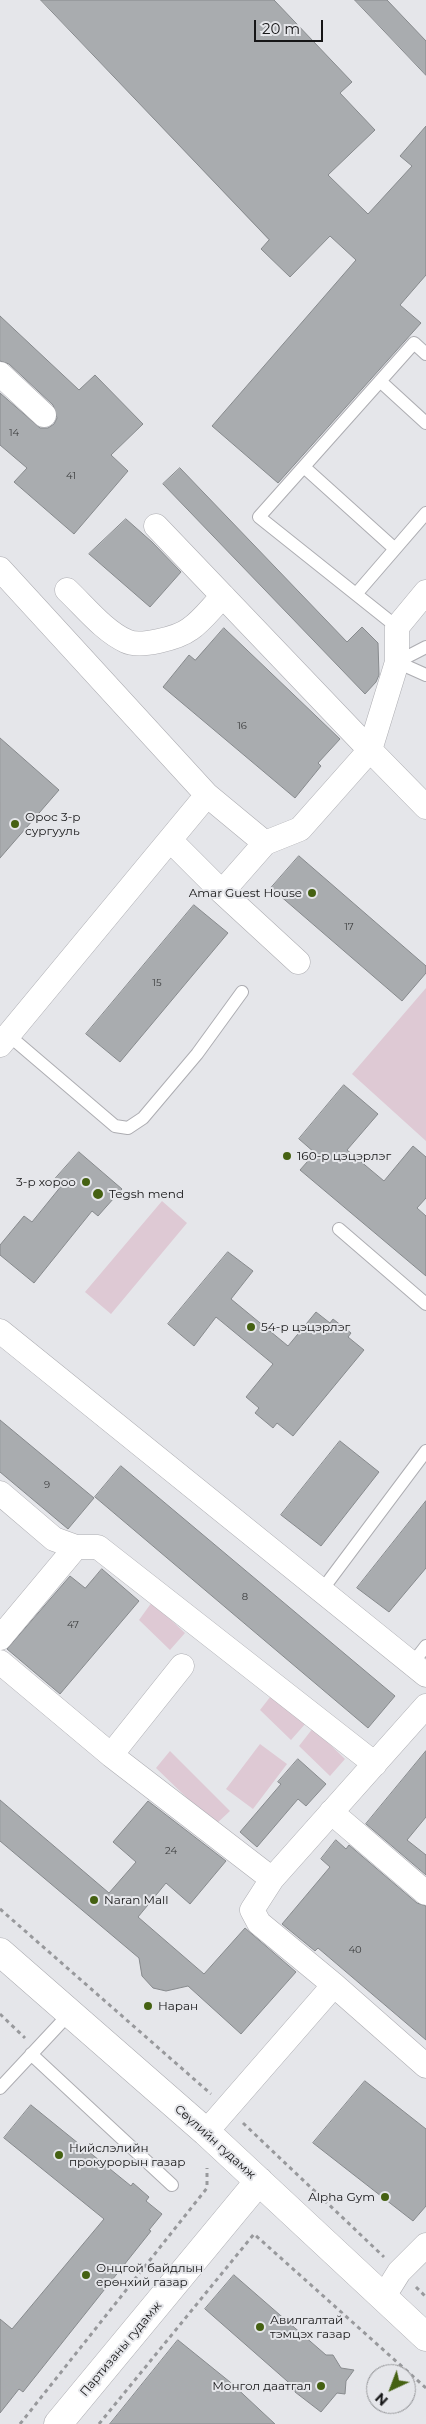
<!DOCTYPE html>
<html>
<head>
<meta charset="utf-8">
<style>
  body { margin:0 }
  #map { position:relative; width:426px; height:2424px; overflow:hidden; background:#e5e6ea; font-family:Montserrat,sans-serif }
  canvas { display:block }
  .north { position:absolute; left:366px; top:2364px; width:50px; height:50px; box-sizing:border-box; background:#e5e6ea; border:1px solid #929396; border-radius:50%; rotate:223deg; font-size:14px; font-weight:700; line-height:20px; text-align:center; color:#161617 }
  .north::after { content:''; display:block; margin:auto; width:18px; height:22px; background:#456112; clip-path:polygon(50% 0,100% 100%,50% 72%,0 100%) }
  .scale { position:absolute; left:254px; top:20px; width:69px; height:22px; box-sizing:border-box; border:2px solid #161617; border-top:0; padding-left:6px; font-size:15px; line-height:18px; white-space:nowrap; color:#161617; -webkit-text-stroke:4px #e5e6ea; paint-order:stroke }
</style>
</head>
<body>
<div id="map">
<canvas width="426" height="2424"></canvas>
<div class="north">N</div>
<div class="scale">20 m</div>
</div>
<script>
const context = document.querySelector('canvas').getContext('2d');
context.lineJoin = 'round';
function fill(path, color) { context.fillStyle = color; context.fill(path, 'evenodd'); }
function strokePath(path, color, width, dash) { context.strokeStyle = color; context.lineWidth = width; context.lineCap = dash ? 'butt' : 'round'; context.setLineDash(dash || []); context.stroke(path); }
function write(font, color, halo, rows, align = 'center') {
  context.font = font + ' Montserrat,sans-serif'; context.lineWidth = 4; context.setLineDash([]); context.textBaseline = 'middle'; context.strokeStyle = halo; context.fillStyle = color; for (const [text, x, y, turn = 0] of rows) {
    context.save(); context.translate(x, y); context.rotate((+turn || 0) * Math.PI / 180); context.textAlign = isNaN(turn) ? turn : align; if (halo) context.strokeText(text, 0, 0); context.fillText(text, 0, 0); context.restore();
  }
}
fill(new Path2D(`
  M426 988V1141L352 1074Z
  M162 1201 187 1223 111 1314 85 1292Z
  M152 1602 185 1633 170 1650 139 1620Z
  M274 1692 306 1723 291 1740 260 1710Z
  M313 1728 345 1759 330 1776 299 1746Z
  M260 1744 287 1764 253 1809 226 1789Z
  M170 1751 230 1811 215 1825 156 1768Z`), '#dec9d4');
const building = new Path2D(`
  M41 0H274L352 82 340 93 375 130 328 175 368 214 412 166 400 156 426 126V275L400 305 421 323 278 483 212 426 356 260 330 236 290 277 261 249 269 240Z
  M355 0H387L426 41V75Z
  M0 316 79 390 95 375 143 424 111 455 128 471 74 534 14 482 27 468 0 445V393L40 428H48L54 424 57 418 53 405 9 364 0 361Z
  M180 468 347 642 362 627 378 643 379 675 376 682 365 694 163 484Z
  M126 519 152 542 181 572 150 607 89 554Z
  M224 628 340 739 318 763 321 766 295 798 163 687 189 655 195 660Z
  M0 738 59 790 0 858Z
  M299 856 426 966V973L402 1001 271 888Z
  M194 905 228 933 120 1062 86 1034Z
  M344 1085 378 1114 347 1150 384 1181 413 1146 426 1157V1198L417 1208 426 1216V1276L300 1170 315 1153 299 1139Z
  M79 1152 122 1189 98 1216 92 1211 34 1283 0 1255V1245L24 1216 32 1222 62 1185 55 1179Z
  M228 1252 253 1271 231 1299 288 1346 316 1312 330 1323 333 1319 351 1333 348 1337 364 1350 293 1436 277 1423 273 1428 255 1413 259 1408 246 1397 273 1364 216 1317 194 1346 168 1324Z
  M0 1420 94 1498 68 1529 0 1472Z
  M340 1441 379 1472 321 1546 281 1515Z
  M121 1466 395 1696 368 1728 95 1497Z
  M426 1501V1568L389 1612 357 1588Z
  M102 1569 139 1601 60 1694 7 1649 70 1576 85 1588Z
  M426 1751V1817L407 1840 426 1855V1875L366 1824Z
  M298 1759 326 1784 306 1806 298 1799 257 1847 240 1832 281 1784 278 1782Z
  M0 1800 109 1893 136 1862 113 1842 148 1801 226 1861 190 1904 166 1883 138 1917 204 1974 245 1928 296 1972 241 2034 188 1986 166 1991 153 1988 142 1976 139 1958 0 1841Z
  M336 1840 346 1849 349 1845 417 1903 426 1906V2040L318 1948 315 1951 282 1924 330 1867 321 1859Z
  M365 2081 426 2129V2206L413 2221 313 2143Z
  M31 2105 131 2186 133 2183 149 2197 146 2201 162 2214 149 2230 151 2231 23 2392 19 2389 0 2413V2319L12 2329 104 2219 4 2138Z
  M234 2275 326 2355H333L341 2368 354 2370 346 2381 345 2394 337 2393 321 2412 295 2392V2388L205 2309Z
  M178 2340 230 2382 275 2424H110Z`);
fill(building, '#a9acaf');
strokePath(building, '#878a8d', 1);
const lane = new Path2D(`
  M380 381 426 423
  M304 467 395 549
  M357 593 426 513
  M397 627 259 517 414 343 426 354
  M397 662 426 647
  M397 662 426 675
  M6 1033 115 1126 128 1128 143 1118 197 1054 242 992
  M339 1229 426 1304
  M322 1590 426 1451
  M412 1664 426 1646
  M31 2054 172 2185
  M0 2088 70 2013`);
const street = new Path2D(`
  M0 374 44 415
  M156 526 370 750 397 662V627L426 592
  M0 569 207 795 0 1045
  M67 590C85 607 104 631 126 641 140 648 178 638 190 629 202 621 212 607 223 596
  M207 795 265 843 300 829 370 750 426 807
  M170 840 222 892 298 962
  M222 892 265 843
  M0 1331 426 1675
  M0 1493 54 1539 76 1547H98L375 1764
  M0 1638 76 1547
  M0 1662 111 1755 272 1879
  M111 1755 182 1666
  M331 1812 426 1893
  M334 1985 259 1923 252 1910 272 1879 426 1706
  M206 2132 334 1985 426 2066
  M384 2296 399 2272 426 2245`);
const secondary = new Path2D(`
  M0 1952 206 2132 426 2337
  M58 2424 259 2181`);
strokePath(lane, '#adadb2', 14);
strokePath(street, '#adadb2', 25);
strokePath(secondary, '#adadb2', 29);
strokePath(new Path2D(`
  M0 1909 211 2094
  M0 2014 25 2038
  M243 2123 384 2257
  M416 2287 426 2297
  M20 2424 207 2188V2168
  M99 2424 254 2234 426 2388`), '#98999c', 3, [4, 4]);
strokePath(lane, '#fff', 12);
strokePath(street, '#fff', 24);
strokePath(secondary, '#fff', 28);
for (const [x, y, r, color] of [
  [15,824,5,"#456112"],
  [312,893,5,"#456112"],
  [287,1156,5,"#456112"],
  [86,1182,5,"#456112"],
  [98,1194,6,"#456112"],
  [251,1327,5,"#456112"],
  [94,1900,5,"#456112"],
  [148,2006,5,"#456112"],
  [59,2155,5,"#456112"],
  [385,2197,5,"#456112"],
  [86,2275,5,"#456112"],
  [260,2327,5,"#456112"],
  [321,2386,5,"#456112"]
]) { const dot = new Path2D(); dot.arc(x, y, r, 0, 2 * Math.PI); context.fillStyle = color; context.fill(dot); strokePath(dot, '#e5e6ea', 2); }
write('10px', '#3b3c3d', null, [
  ["14",14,433],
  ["41",71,476],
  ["16",242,726],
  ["17",349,927],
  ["15",157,983],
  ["9",47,1485],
  ["8",245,1597],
  ["47",73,1625],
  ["24",171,1851],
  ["40",355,1950]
]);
write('12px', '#161617', '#e5e6ea', [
  ["Орос 3-р",25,817],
  ["сургууль",25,831],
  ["Amar Guest House",302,893,"right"],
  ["160-р цэцэрлэг",297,1156],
  ["3-р хороо",76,1182,"right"],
  ["Tegsh mend",109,1194],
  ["54-р цэцэрлэг",261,1327],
  ["Naran Mall",104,1900],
  ["Наран",158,2006],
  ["Нийслэлийн",69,2148],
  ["прокурорын газар",69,2162],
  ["Alpha Gym",375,2197,"right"],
  ["Онцгой байдлын",96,2268],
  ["ерөнхий газар",96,2282],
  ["Авилгалтай",270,2320],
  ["тэмцэх газар",270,2334],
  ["Монгол даатгал",311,2386,"right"]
], 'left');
write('12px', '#161617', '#e5e6ea', [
  ["Сөүлийн гудамж",215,2142,42],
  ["Партизаны гудамж",121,2349,-50]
]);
</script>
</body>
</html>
